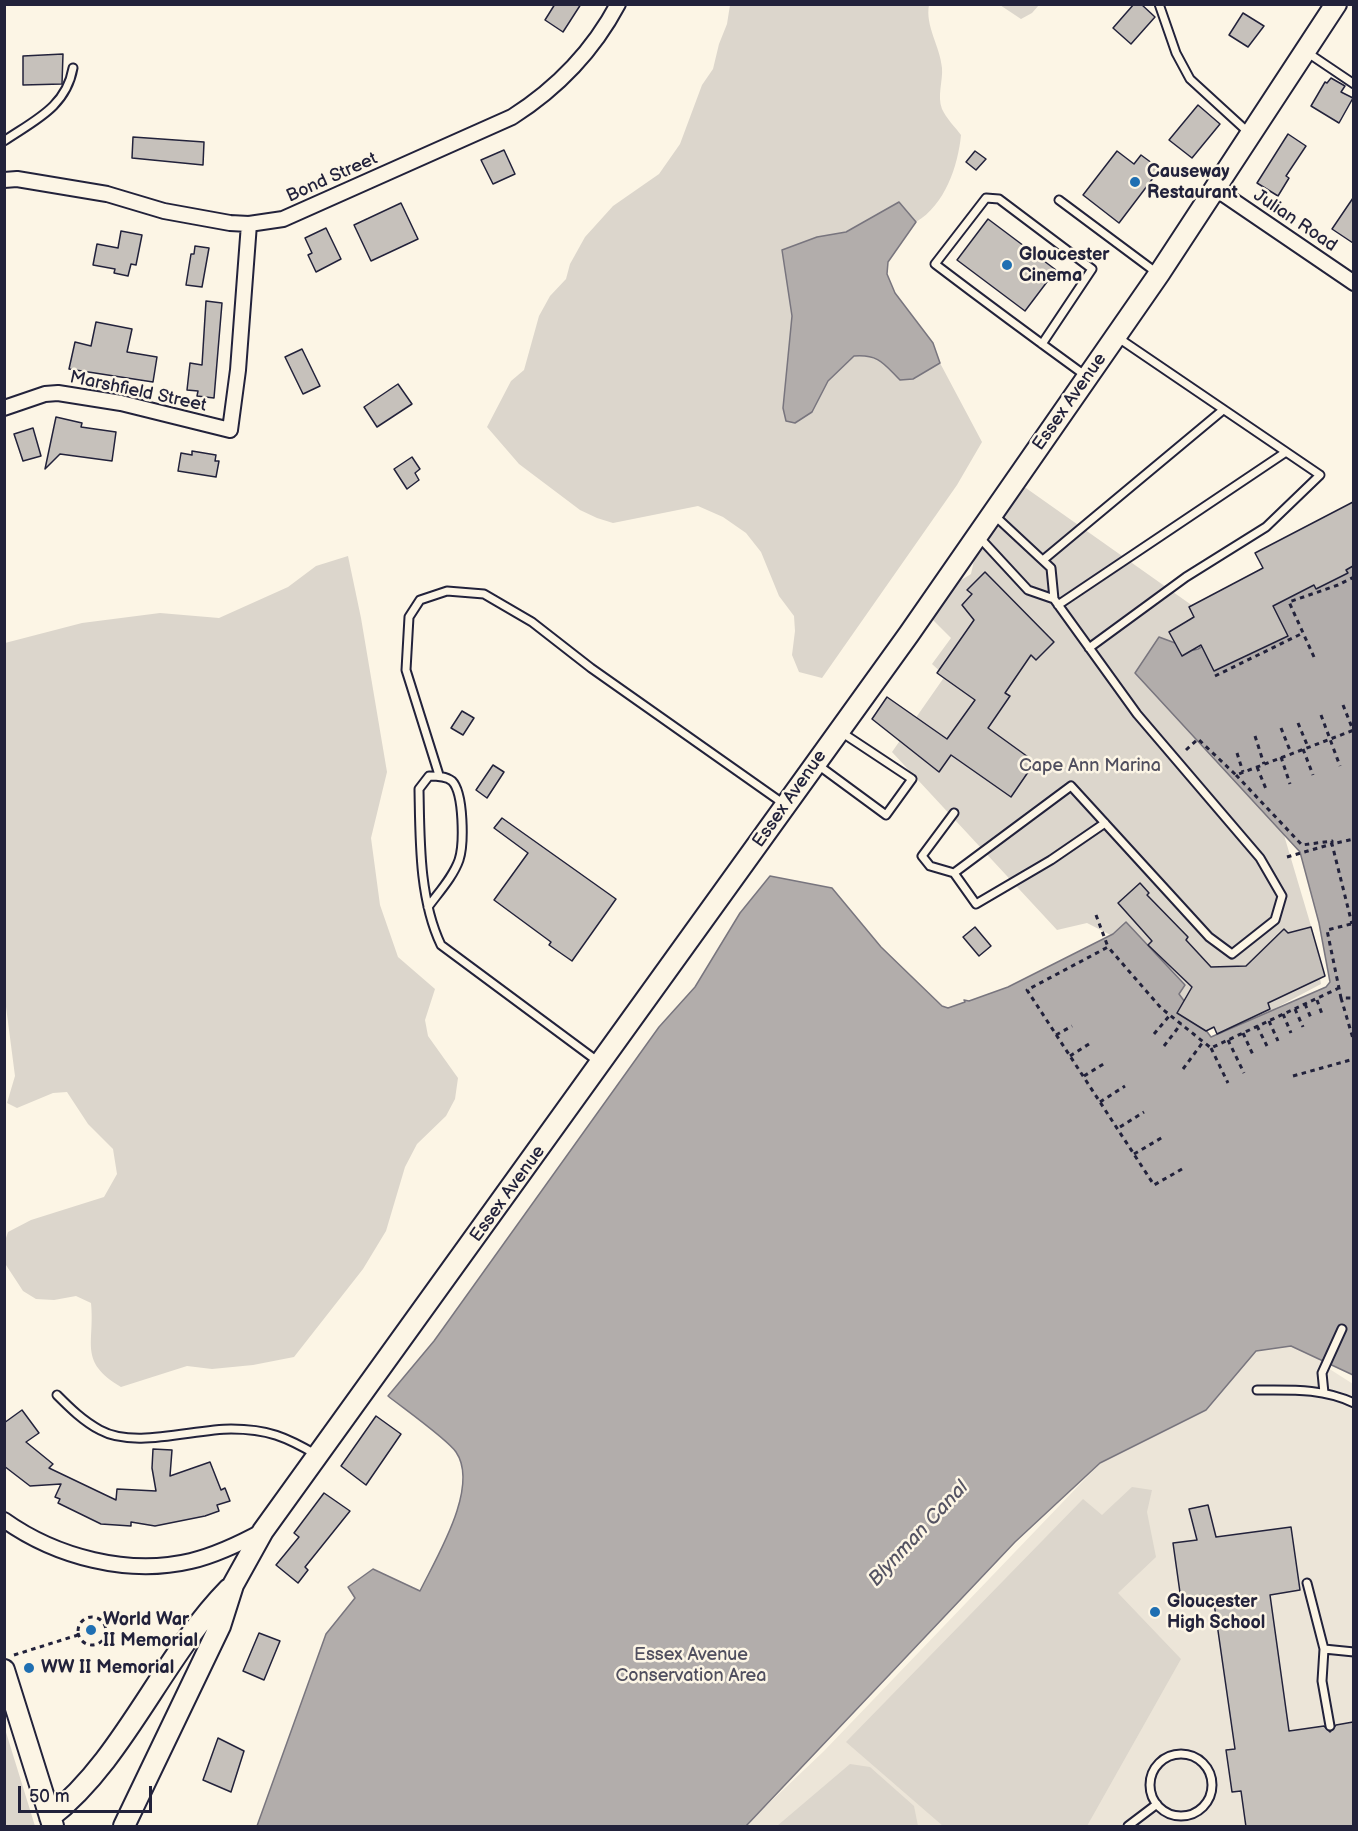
<!DOCTYPE html>
<html>
<head>
<meta charset="utf-8">
<style>
  body { margin:0 }
  #map { position:relative; width:1358px; height:1831px; overflow:hidden; background:#fcf5e5; font-family:"Balsamiq Sans",sans-serif }
  canvas { display:block }
  .frame { position:absolute; inset:0; border:6px solid #22223b; pointer-events:none }
  .scale { position:absolute; left:18px; top:1786px; width:134px; height:27px; box-sizing:border-box; border:3px solid #22223b; border-top:0; padding-left:8px; font-size:18px; line-height:21px; white-space:nowrap; color:#22223b; -webkit-text-stroke:4px #fcf5e5; paint-order:stroke }
</style>
</head>
<body>
<div id="map">
<canvas width="1358" height="1831"></canvas>
<div class="frame"></div>
<div class="scale">50 m</div>
</div>
<script>
const context = document.querySelector('canvas').getContext('2d');
context.lineJoin = 'round';
function fill(path, color) { context.fillStyle = color; context.fill(path, 'evenodd'); }
function strokePath(path, color, width, dash) { context.strokeStyle = color; context.lineWidth = width; context.lineCap = dash ? 'butt' : 'round'; context.setLineDash(dash || []); context.stroke(path); }
function write(font, color, halo, rows, align = 'center') {
  context.font = font + ' "Balsamiq Sans",sans-serif'; context.lineWidth = 5; context.setLineDash([]); context.textBaseline = 'middle'; context.strokeStyle = halo; context.fillStyle = color; for (const [text, x, y, turn = 0] of rows) {
    context.save(); context.translate(x, y); context.rotate((+turn || 0) * Math.PI / 180); context.textAlign = isNaN(turn) ? turn : align; if (halo) context.strokeText(text, 0, 0); context.fillText(text, 0, 0); context.restore();
  }
}
fill(new Path2D(`
  M1262 1338 1305 1347 1328 1368 1353 1384V1826H745L824 1751 1108 1455Z`), '#ece5d8');
fill(new Path2D(`
  M730 5H929C925 26 940 46 942 68 943 81 937 96 942 109 946 118 955 127 961 135 958 166 945 205 916 222L899 202 846 232 817 237 782 250 792 316 783 408 812 412 828 381 854 356C879 354 884 364 901 380L913 379 940 363 982 442 957 485 822 678 799 672 792 655 795 631 794 616 779 596 761 552 746 533 723 517 698 506 613 523 597 518 580 510 519 464 487 427 511 381 524 370 539 316 550 296 566 279 570 264 585 237 613 206 659 174 680 144 702 85 713 69 719 44 727 24Z
  M1000 5H1039L1032 13 1021 19Z
  M1016 481 1224 628 1182 641 1265 771 1311 926 1321 984 1238 1028 1173 1023 1136 948 1087 923 1057 930 892 752 945 676 932 664 951 638 925 612 940 593 971 574 982 524Z
  M348 556 361 618 387 772 371 838 380 905 398 957 435 989 425 1020 428 1036 458 1078 455 1099 446 1116 417 1144 405 1167 386 1231 363 1269 294 1357 253 1365 212 1369 187 1366 121 1387C78 1361 95 1345 91 1303L76 1296 54 1300 36 1299 23 1291 6 1265 5 1241 8 1232 31 1220 104 1197 117 1174 113 1149 88 1124 67 1092 53 1093 17 1108 7 1103 15 1076 5 999V643L82 623 160 613 219 618 288 587 316 566Z
  M1132 1487 1152 1490 1147 1512 1156 1557 1118 1593 1181 1659 1087 1826H943L846 1742 1083 1499 1102 1515Z
  M4 1729H5L35 1826H5Z
  M850 1764 870 1767 914 1806 918 1826H777Z`), '#dcd6cc');
const water = new Path2D(`
  M899 202 916 222 888 262 887 274 895 293 933 343 940 363 913 379 900 380C884 364 879 354 854 356L828 381 812 412 795 423 786 421 783 408 792 316 782 250 817 237 846 232Z
  M1353 556V1375L1291 1346 1256 1351 1206 1410 1100 1463 1015 1542 746 1826H257L326 1634 355 1598 348 1587 373 1569 420 1591C436 1558 480 1487 456 1452 447 1439 403 1408 388 1396L434 1341 659 1027 695 987 740 913 770 876 832 888 881 947 942 1006 948 1008 965 1002 964 1000 969 1001 1008 987 1113 934 1126 922 1185 985 1179 994 1211 1037 1326 987 1330 982 1319 923 1300 852 1135 673 1159 637 1194 650 1198 649Z`);
fill(water, '#b2adab');
strokePath(water, '#78757e', 1.5);
const building = new Path2D(`
  M555 4H581L563 32 545 20Z
  M1134 4H1141L1155 17 1131 44 1113 28Z
  M1243 13 1264 26 1248 47 1229 35Z
  M63 54 62 84 23 85V56Z
  M1331 78 1345 86 1341 92 1353 98 1339 123 1311 106 1325 82 1327 83Z
  M1198 105 1220 124 1192 158 1169 140Z
  M1288 134 1306 146 1286 176 1289 178 1278 196 1257 183Z
  M133 137 204 142 203 165 132 158Z
  M504 150 515 174 493 184 481 160Z
  M975 151 986 159 976 170 966 162Z
  M1117 151 1134 164 1141 155 1160 169 1119 223 1083 195Z
  M1353 198V243L1332 229Z
  M401 203 418 239 371 261 354 225Z
  M988 219 1056 270 1025 311 957 260Z
  M326 228 341 259 316 272 308 255 312 253 305 238Z
  M121 231 142 235 136 265 131 264 128 276 114 273 115 269 93 265 97 244 118 248Z
  M195 246 209 248 202 287 186 285 191 254H194Z
  M206 301 222 303 214 398 197 396 198 391 187 390 190 363 202 365Z
  M96 322 132 329 127 352 157 357 153 382 69 369 75 342 91 346Z
  M302 349 320 386 303 394 285 357Z
  M398 384 412 404 377 427 364 407Z
  M56 417 82 423 81 427 116 432 112 461 60 454 45 469Z
  M33 428 41 456 23 461 14 434Z
  M192 451 216 455 215 461H219L216 477 178 471 181 453 192 455Z
  M412 457 420 469 415 473 419 480 407 489 394 469Z
  M1353 502V566L1346 570 1348 573 1316 589 1314 585 1273 606 1288 636 1214 671 1201 645 1182 656 1169 632 1194 617 1189 607 1263 568 1255 553Z
  M985 572 1054 642 1036 660 1031 655 1005 693 1010 696 988 728 1035 762 1011 797 951 755 939 772 872 719 887 697 947 739 975 700 937 673 974 620 962 605 972 594 967 590Z
  M462 711 474 718 463 735 451 728Z
  M493 765 504 772 487 798 476 790Z
  M502 818 616 899 572 961 549 945 551 942 494 900 528 853 494 828Z
  M1140 883 1149 893 1147 895 1188 937 1186 940 1211 967 1246 966 1284 929 1288 933 1311 927 1325 976 1268 1003 1270 1009 1217 1034 1214 1027 1206 1031 1177 1013 1192 987 1148 945 1152 941 1118 903Z
  M975 927 991 946 979 956 963 937Z
  M22 1410 39 1433 26 1442 53 1464 49 1468 116 1500 117 1489 156 1491 152 1468 153 1449 172 1450 170 1476 210 1462 221 1490 225 1488 230 1501 217 1505 219 1511 205 1516 155 1526 131 1522V1526L101 1524 58 1503 60 1499 55 1497 61 1484 30 1486 4 1466V1423Z
  M376 1416 401 1434 366 1485 341 1466Z
  M324 1493 350 1511 305 1567 308 1570 298 1583 276 1565 299 1537 294 1533Z
  M1208 1505 1216 1537 1291 1527 1300 1590 1270 1595 1289 1731 1324 1726 1330 1732 1336 1725 1353 1722V1827H1246L1241 1791 1232 1792 1226 1750 1235 1749 1214 1603 1182 1607 1173 1543 1197 1540 1189 1509Z
  M259 1633 280 1641 264 1680 243 1671Z
  M218 1738 244 1751 231 1792 203 1780Z`);
fill(building, '#c6c1bb');
strokePath(building, '#22223b', 1.5);
const lane = new Path2D(`
  M1159 4 1176 53 1190 79 1249 133
  M1308 53 1354 84
  M4 141C35 120 66 107 73 68
  M1059 200 1157 273
  M1042 344 1092 269 999 199 986 198 935 264C985 302 1035 339 1086 376
  M994 515 1051 568 1054 599 1137 714 1260 858 1282 896 1275 920 1232 954 1209 937 1071 786 954 873 976 904 1051 860 1105 823
  M979 537 1028 590 1054 599
  M1043 560 1223 410
  M1058 605 1286 452
  M1089 648 1186 577 1266 527 1320 475 1117 337
  M818 765 886 815 912 779 841 732
  M439 775 406 670 409 617 420 600 447 591 484 594 532 622 591 668 784 804
  M954 813 922 856 930 866 954 873
  M428 907C439 892 453 877 459 860 464 845 464 793 452 781 446 776 437 776 429 776L419 789C420 840 419 899 441 945L600 1063
  M1257 1390C1291 1390 1322 1388 1354 1403
  M1324 1393 1322 1373 1342 1329
  M57 1395C70 1408 83 1421 100 1430 134 1449 193 1429 231 1429 268 1429 286 1437 317 1455
  M1307 1583 1324 1649 1322 1681 1330 1726
  M1324 1649 1354 1652
  M1150 1785a31 31 0 1 1 62 0a31 31 0 1 1-62 0Z
  M1128 1826 1157 1804`);
const street = new Path2D(`
  M4 180 17 179 107 194 164 211 230 223 249 224 283 219 512 117C556 89 593 51 618 4
  M1216 189 1354 283
  M4 408 45 394 58 393 121 403 230 430 238 370 249 224
  M4 1520C56 1557 128 1576 191 1561 216 1555 241 1543 263 1531`);
const secondary = new Path2D(`
  M4 1670 53 1826
  M50 1817C124 1760 162 1657 229 1589
  M124 1826 220 1626 233 1585 263 1531 909 634 1159 274 1336 4`);
strokePath(lane, '#22223b', 11);
strokePath(street, '#22223b', 18);
strokePath(secondary, '#22223b', 24);
strokePath(new Path2D(`
  M1314 657 1289 602 1338 585 1354 577
  M1215 676 1303 633
  M1343 705 1353 730
  M1321 715 1340 766
  M1298 723 1308 747
  M1281 728 1291 753
  M1255 736 1264 764
  M1303 749 1313 775
  M1186 750 1198 739 1236 775 1354 730
  M1237 753 1243 772
  M1281 757 1290 784
  M1257 767 1266 789
  M1236 775 1302 845 1332 841V844L1354 839
  M1287 857 1332 844 1352 924
  M1096 915 1108 947
  M1351 924 1327 930 1341 998H1354
  M1341 998 1354 1042
  M1317 1000 1322 1014
  M1305 1004 1311 1018
  M1295 1009 1303 1027
  M1283 1014 1291 1033
  M1269 1021 1278 1041
  M1257 1026 1267 1046
  M1243 1033 1253 1055
  M1154 1034 1170 1015
  M1056 1035 1072 1026
  M1228 1040 1244 1073
  M1164 1046 1181 1024
  M1211 1048 1228 1083
  M1070 1056 1089 1044
  M1183 1069 1203 1042
  M1084 1076 1105 1063
  M1293 1076 1354 1059
  M1100 1102 1125 1086
  M1120 1127 1144 1112
  M1134 1154 1163 1137
  M1182 1169 1154 1185 1027 990 1108 947 1161 1008 1211 1048 1339 988
  M78 1631a14 14 0 1 1 28 0a14 14 0 1 1-28 0Z
  M14 1655 78 1635`), '#22223b', 3, [4.5, 4.5]);
strokePath(lane, '#fcf5e5', 7);
strokePath(street, '#fcf5e5', 14);
strokePath(secondary, '#fcf5e5', 20);
for (const [x, y, r, color] of [
  [1135,182,6,"#1f6fb2"],
  [1007,265,6,"#1f6fb2"],
  [1155,1612,6,"#1f6fb2"],
  [91,1630,6,"#1f6fb2"],
  [29,1668,6,"#1f6fb2"]
]) { const dot = new Path2D(); dot.arc(x, y, r, 0, 2 * Math.PI); context.fillStyle = color; context.fill(dot); strokePath(dot, '#fcf5e5', 2); }
write('bold 18px', '#22223b', '#fcf5e5', [
  ["Causeway",1147,172],
  ["Restaurant",1147,193],
  ["Gloucester",1019,255],
  ["Cinema",1019,276],
  ["Gloucester",1167,1602],
  ["High School",1167,1623],
  ["World War",103,1620],
  ["II Memorial",103,1641],
  ["WW II Memorial",41,1668]
], 'left');
write('18px', '#22223b', '#fcf5e5', [
  ["Bond Street",332,178,-24],
  ["Julian Road",1295,221,34],
  ["Marshfield Street",138,392,12],
  ["Essex Avenue",1070,402,-55],
  ["Essex Avenue",790,799,-55],
  ["Essex Avenue",508,1194,-54]
]);
write('18px', '#504f5f', '#fcf5e5', [
  ["Cape Ann Marina",1090,766],
  ["Essex Avenue",691,1655],
  ["Conservation Area",691,1676]
]);
write('italic 20px', '#545362', '#fcf5e5', [
  ["Blynman Canal",919,1534,-47]
]);
</script>
</body>
</html>
